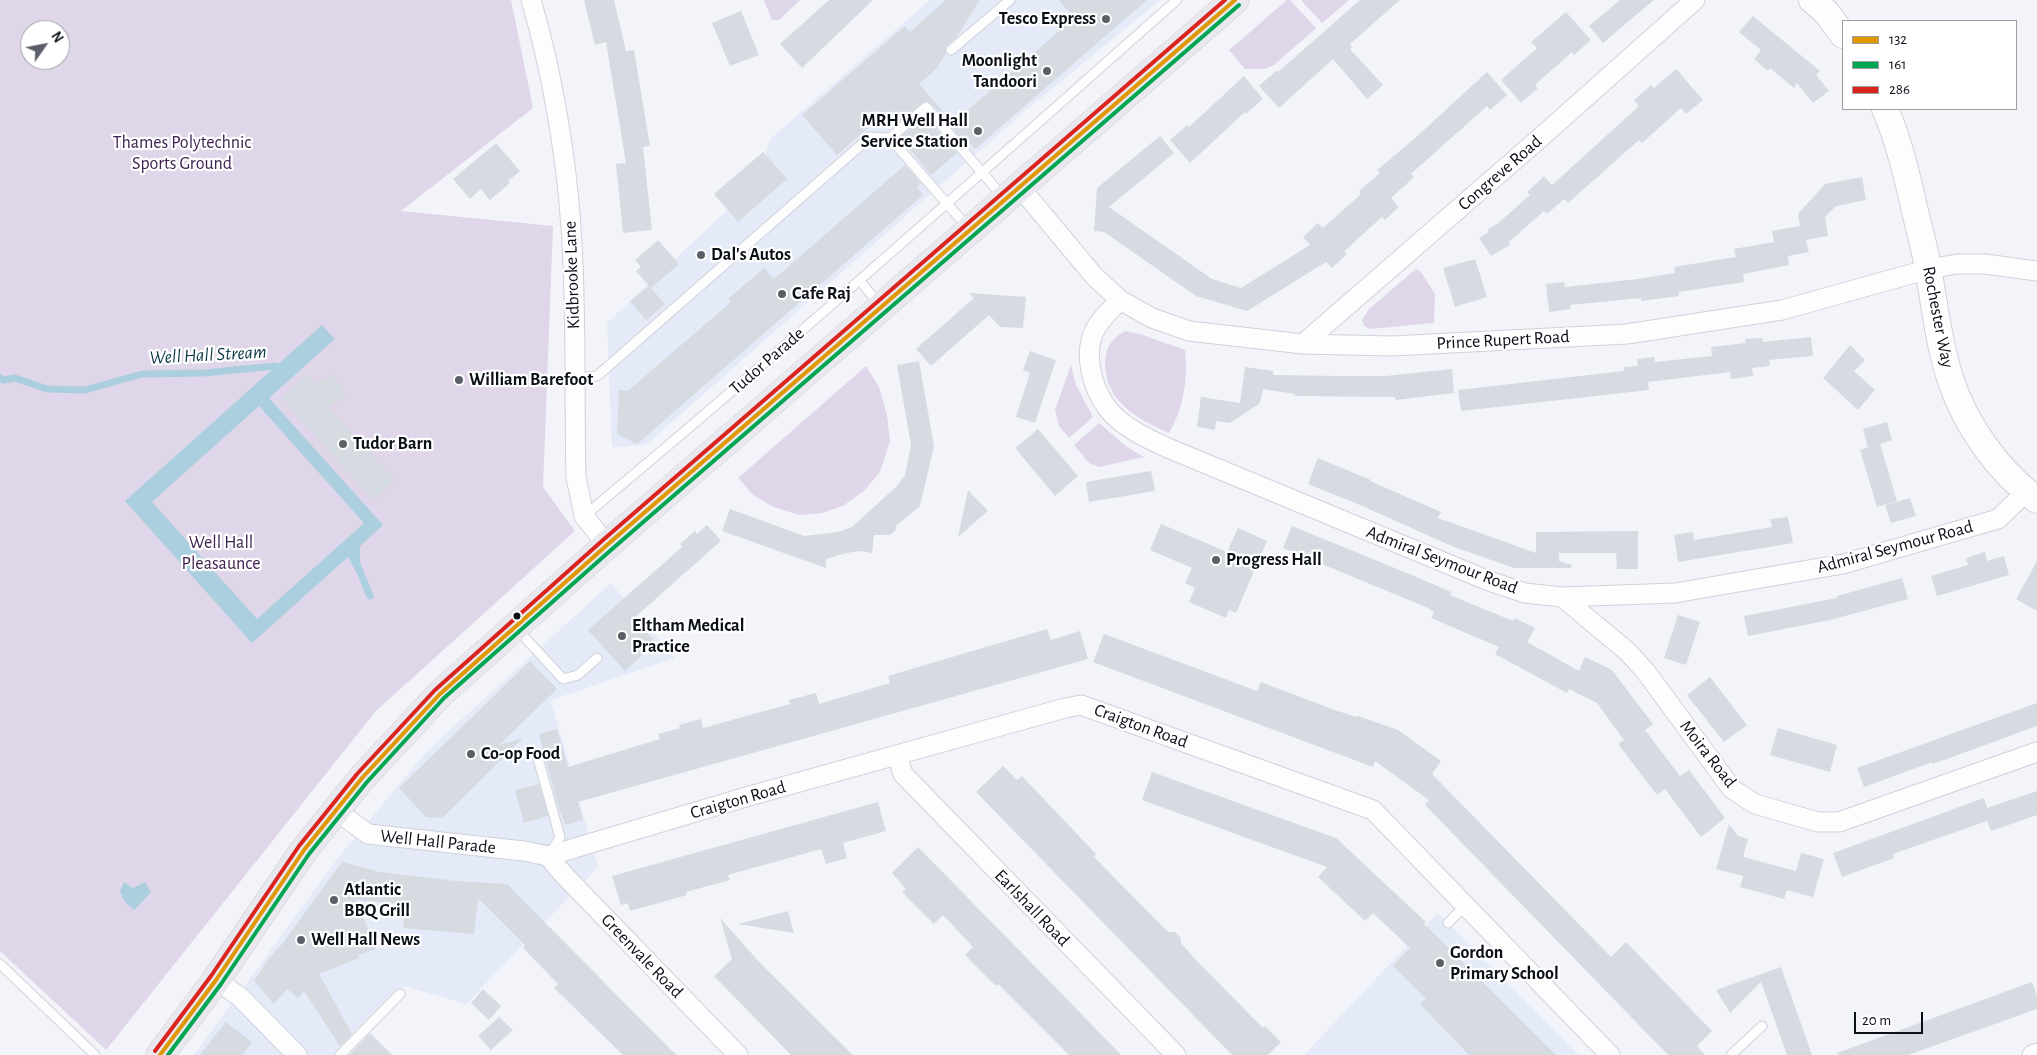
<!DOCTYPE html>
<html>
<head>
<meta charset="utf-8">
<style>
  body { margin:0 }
  #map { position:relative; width:2037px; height:1055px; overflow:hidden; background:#f2f4fa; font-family:"Alegreya Sans",sans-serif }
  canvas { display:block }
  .legend { position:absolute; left:1842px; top:20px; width:175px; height:90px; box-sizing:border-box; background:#fff; border:1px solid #9d9fa3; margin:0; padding:6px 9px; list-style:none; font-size:15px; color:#0b0f18 }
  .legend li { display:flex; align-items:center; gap:10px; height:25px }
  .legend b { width:25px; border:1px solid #9d9fa3 }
  .north { position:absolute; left:20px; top:20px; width:50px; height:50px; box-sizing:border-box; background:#fff; border:1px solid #9d9fa3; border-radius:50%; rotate:57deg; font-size:14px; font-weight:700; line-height:20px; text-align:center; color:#0b0f18 }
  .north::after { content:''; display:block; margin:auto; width:18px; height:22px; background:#5c5f67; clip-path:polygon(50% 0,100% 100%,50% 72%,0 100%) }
  .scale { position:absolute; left:1854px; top:1012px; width:69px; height:22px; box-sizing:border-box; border:2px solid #0b0f18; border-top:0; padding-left:6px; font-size:15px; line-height:18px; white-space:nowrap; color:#0b0f18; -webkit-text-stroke:4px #fff; paint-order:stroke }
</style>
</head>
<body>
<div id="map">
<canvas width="2037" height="1055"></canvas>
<ul class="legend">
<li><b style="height:6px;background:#df9702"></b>132</li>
<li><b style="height:6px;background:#00a651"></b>161</li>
<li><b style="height:6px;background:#dc241f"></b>286</li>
</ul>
<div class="north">N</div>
<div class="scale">20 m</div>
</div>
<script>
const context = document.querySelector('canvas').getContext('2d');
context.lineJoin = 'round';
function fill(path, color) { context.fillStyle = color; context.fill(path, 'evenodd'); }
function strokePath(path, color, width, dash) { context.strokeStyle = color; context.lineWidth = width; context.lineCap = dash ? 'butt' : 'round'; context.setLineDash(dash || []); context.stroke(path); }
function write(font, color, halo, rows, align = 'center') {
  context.font = font + ' "Alegreya Sans",sans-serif'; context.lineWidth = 4.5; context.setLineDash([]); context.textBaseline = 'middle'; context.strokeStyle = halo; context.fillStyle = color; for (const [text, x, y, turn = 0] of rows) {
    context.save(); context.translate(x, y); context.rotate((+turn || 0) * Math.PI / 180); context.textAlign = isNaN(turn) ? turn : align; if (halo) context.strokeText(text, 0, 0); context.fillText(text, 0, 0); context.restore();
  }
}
fill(new Path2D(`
  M930 0H1160L1019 116 646 445 612 447 607 323 755 184 771 138Z
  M611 583 675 658 551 700 598 867 466 1004 404 986 336 1055H194L338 858 426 752Z
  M1438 913 1579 1055H1304Z`), '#e4eaf7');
fill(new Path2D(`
  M0 0H511L533 108 401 211 553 226 543 487 575 531 376 711 106 1050 0 951ZM30 30H60V60H30Z
  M764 0H800L779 20H772Z
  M1287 0H1290L1316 28 1274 65 1265 69H1245L1229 50Z
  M1301 0H1349L1322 23Z
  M1416 269 1421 272 1435 294 1434 323 1370 329 1364 326 1362 320 1369 309Z
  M1126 331 1143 335 1185 350C1188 379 1184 407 1169 433 1137 419 1104 401 1105 361 1106 346 1113 337 1126 331Z
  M1071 365 1076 385 1093 417 1069 438 1059 426 1055 410Z
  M866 366 879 387 887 415 890 441 880 472 864 491 843 506 822 513 799 515 774 507 753 495 738 478Z
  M1099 423 1127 447 1144 457 1099 467 1089 463 1074 445Z`), '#dfd6e9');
fill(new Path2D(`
  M322 325 335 339 269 398 383 525 360 546V569L355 570 348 557 252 643 125 501ZM259 406 364 523 257 619 152 502Z
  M124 882 133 888 145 882 151 892 134 910 124 901 120 891Z`), '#abcfde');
strokePath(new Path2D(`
  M0 378 4 380 15 378 47 389 85 390 142 374 204 373 275 366 279 371
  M356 562 370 596`), '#abcfde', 7);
fill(new Path2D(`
  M584 0H614L626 51 634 50 650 146 643 147 652 230 623 233 616 164 626 163 606 42 595 45Z
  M829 0H873L802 68 780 44Z
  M946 0H980L956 38 945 47 946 53 936 69 919 84 953 123 1074 18 1059 0H1147L975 149 969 142 966 144 931 103 925 101 892 128 882 116 837 155 802 115 905 26 910 32Z
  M1360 0H1400L1350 44 1352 47 1350 49 1383 85 1367 99 1333 59 1279 108 1259 86 1276 71 1278 72Z
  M1620 0H1654L1603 43 1589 26Z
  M741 11 759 55 730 66 712 23Z
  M1566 12 1591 40 1574 55 1572 52 1554 68 1535 85 1538 88 1521 103 1501 80 1537 48 1531 42Z
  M1753 16 1820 71 1816 75 1829 91 1813 103 1797 83 1794 88 1770 68 1768 71 1754 59 1761 50 1739 32Z
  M1676 69 1703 100 1686 114 1681 108 1642 143 1639 140 1568 203 1564 199 1547 214 1544 211 1509 242 1510 245 1491 256 1479 238 1489 232 1487 230 1497 224 1530 195 1527 192 1544 176 1552 185 1639 106 1634 100 1651 85 1654 88Z
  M1487 72 1507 95 1490 110 1487 106 1411 174 1414 177 1391 198 1399 207 1385 220 1382 217 1363 234 1344 252 1347 254 1332 268 1326 262 1247 311 1196 296 1104 232 1094 231 1097 188 1160 136 1174 153 1109 207 1212 279 1241 288 1310 245 1303 237 1318 223 1323 228 1361 194 1359 191 1380 173 1377 170 1414 139Z
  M1244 76 1263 99 1246 114 1245 112 1190 163 1170 140 1187 125 1189 127Z
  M925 116 957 153 931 175 900 137Z
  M496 143 520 171 508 181 510 183 490 200 481 189 470 199 453 179Z
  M763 152 787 179 738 222 714 194Z
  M905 165 921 183 917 187 923 195 637 444 617 434 619 390 628 391 731 302 728 299 764 268 774 279Z
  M1862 177 1866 200 1836 206 1825 217 1828 236 1806 240 1809 252 1788 256 1789 265 1743 274 1744 282 1679 292V296L1641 301V298L1570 305 1571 309 1549 312 1546 284 1564 282 1565 287 1638 279 1675 273 1674 267 1736 257 1734 249 1774 242 1772 231 1800 226 1798 214 1825 184Z
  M658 240 679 264 651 288 665 304 646 320 630 301 649 286 636 271 641 267 635 260Z
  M1475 259 1487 297 1455 307 1443 268Z
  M969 293 1026 297 1023 328 1000 327 989 315 931 366 916 349 974 298Z
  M1811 337 1813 356 1769 360 1770 366 1752 368 1753 376 1731 379 1730 372 1648 382 1649 390 1461 411 1458 390 1624 371V367L1638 366 1637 359 1654 357 1655 362 1712 356 1711 347 1746 343 1745 339 1763 338V342Z
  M1850 345 1865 360 1854 371 1875 390 1858 410 1823 378Z
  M1030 351 1056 360 1035 423 1016 417 1030 373 1023 370Z
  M919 361 934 446 920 506 896 526V530L890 535H874L872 553 861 551 846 553 826 559V568L722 531 730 509 804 536 838 532 852 527 896 487 905 475 911 445 897 365Z
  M1245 367 1273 371V375L1340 376H1386L1452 369 1454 393 1396 400 1395 397 1295 396V394L1263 389 1260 403 1230 423 1216 421 1215 430 1197 427 1201 397 1240 403Z
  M333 374 347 395 329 407 395 480 373 500 282 398 307 375 315 384Z
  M1887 422 1892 440 1880 444 1897 501 1877 507 1860 450 1868 447 1863 429Z
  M1038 429 1078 476 1055 496 1015 448Z
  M1318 458 1371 480 1370 481 1441 512 1438 518 1536 553V532L1638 531V569H1617L1616 553H1559V561L1572 565 1571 568H1514L1454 547 1360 505 1308 484Z
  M1151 471 1155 491 1089 502 1086 482Z
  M968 490 988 511 958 537Z
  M1910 498 1916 516 1891 523 1885 505Z
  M1788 517 1793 543 1678 562 1674 535 1693 532 1694 540 1772 527 1770 519Z
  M1161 524 1227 552 1238 528 1267 541 1236 613 1229 610 1226 618 1189 602 1195 588 1185 583 1192 568 1150 550Z
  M707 525 721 541 634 618 656 643 625 671 588 630 682 547 680 544 695 531 697 534Z
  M1292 526 1414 576 1451 592 1450 595 1513 621 1515 618 1535 628 1527 642 1579 671 1585 657 1612 670 1653 724 1645 730 1680 776 1689 770 1725 818 1701 837 1665 789 1657 795 1618 744 1624 740 1597 703 1569 689 1567 693 1495 654 1499 647 1431 618 1434 612 1428 608 1283 548Z
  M1985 552 1987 561 2004 556 2009 575 1937 596 1931 576 1968 565 1966 558Z
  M2037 561V611L2016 599Z
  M1902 578 1908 599 1830 620 1748 636 1744 616 1837 598V596Z
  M1678 615 1700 622 1686 665 1664 658Z
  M1047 629 1051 640 1080 631 1088 659 578 802 583 820 565 825 561 812 560 813 539 734 557 729 568 767 660 739 658 734 680 728 679 725 701 719 703 728 790 704 789 700 816 693 819 704 890 683 888 676Z
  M1104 634 1257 691 1261 682 1332 709 1356 717 1358 716 1398 730 1441 761 1432 774 1611 957 1626 942 1712 1031 1697 1046 1705 1055H1668L1425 805 1429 800 1375 761 1373 767 1093 662Z
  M530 661 557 689 499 745 523 738 442 818 426 817 399 788Z
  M1710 677 1747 725 1724 742 1687 695Z
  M2037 703V726L1933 764 1932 762 1864 787 1857 768Z
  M1778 728 1837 745 1830 772 1770 755Z
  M1003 766 1017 780 1022 776 1096 854 1094 857 1168 932H1175L1181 938V943L1196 960 1263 1028 1265 1026 1281 1042 1268 1055H1232L976 792Z
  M1152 772 1336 838 1426 922 1424 924 1556 1055H1469L1420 1004 1426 999 1393 966 1410 948 1373 913 1365 921 1318 877 1327 867 1142 800Z
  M539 784 548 816 524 823 515 790Z
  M2037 791V815L1991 831 1987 821 1893 854 1894 858 1842 877 1833 853 1984 798 1987 808Z
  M878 802 886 831 843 843 847 858 826 864 821 849 728 875 730 880 686 892 687 895 630 911 628 903 621 905 612 876Z
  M1729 824 1738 836 1748 839 1743 857 1796 871 1801 853 1824 859 1813 897 1787 890 1784 899 1740 887 1743 876 1716 869Z
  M918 847 1062 994 1121 1055H1069L998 984 996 986 965 955 973 947 943 915 934 924 902 892 906 889 892 873Z
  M342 862 380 872 456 881 507 884 676 1055H623L554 988 558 984 523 948 525 945 478 898 474 934 403 928 405 904 357 900 376 949 358 955 359 958 319 974 352 1034 340 1046 304 991 298 998 287 989 274 1004 254 981 268 960 283 943Z
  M788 911 794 933 738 924Z
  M720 918 762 965 853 1055H791L714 976 732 959Z
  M1781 967 1812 1055H1787L1761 982 1730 1013 1716 990Z
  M2032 982 2037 996V1009L1908 1055H1838L1837 1053Z
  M483 989 501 1006 489 1020 471 1003Z
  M499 1017 513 1030 491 1050 478 1036Z
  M226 1022 252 1042 242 1055H200Z
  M370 1033 392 1055H349Z`), '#d5dbe1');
const lane = new Path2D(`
  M951 50 1010 0
  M890 138 968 228
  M860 281 879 304
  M575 378 597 376 870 137 890 138 926 107 1003 197
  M584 516C786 348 981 173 1177 0
  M517 629 563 679 578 675 597 658
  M537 755 560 837 550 854
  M1448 923 1466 905
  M0 964 95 1055
  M340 1055 400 994
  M1731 1055 1762 1026`);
const street = new Path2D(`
  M531 0C552 71 566 154 571 227 577 310 574 394 576 477L584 516 607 545
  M1019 186 1094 276 1120 300 1152 318 1189 331 1303 344 1392 346 1627 334 1782 310 1929 269 1957 264H1985L2037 271
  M1120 300C1112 308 1103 317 1097 326 1082 350 1091 387 1108 409 1122 427 1148 439 1168 448L1489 581 1525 593 1562 597 1675 593 1843 564 1998 519 2026 492
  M1303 344 1540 138 1695 0
  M1562 597 1628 652 1646 672 1732 789 1755 804 1818 822H1839L2037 752
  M897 755 903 774 1176 1055
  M335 810 368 834 524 851 548 856 746 797 1065 708 1081 705 1373 810 1610 1055
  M548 856 563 874 738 1055
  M216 980 240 997 297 1055
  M2032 1055 2037 1053`);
const secondary = new Path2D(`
  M1812 0 1826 12 1843 35
  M1885 109C1899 141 1907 176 1915 211 1920 232 1926 253 1929 274 1935 308 1939 344 1950 378 1965 425 1998 471 2037 500`);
const primary = new Path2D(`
  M160 1055 216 980 304 850 362 778 440 694 607 545 1235 0`);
strokePath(lane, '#cfd2da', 11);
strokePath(street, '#cfd2da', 21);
strokePath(secondary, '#cfd2da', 28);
strokePath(primary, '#ced0d4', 29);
strokePath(lane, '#fdfdfe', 9);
strokePath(street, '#fdfdfe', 19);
strokePath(secondary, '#fdfdfe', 26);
strokePath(primary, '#e9e8ef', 28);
strokePath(new Path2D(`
  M160 1055 216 980 304 850 362 778 440 694 607 545 1235 0`), '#df9702', 4);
strokePath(new Path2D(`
  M168 1055 221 984 309 854 367 782 444 698 611 550 1239 5`), '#00a651', 4);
strokePath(new Path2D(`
  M155 1051 211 976 299 846 357 774 435 690 603 540 1225 0`), '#dc241f', 4);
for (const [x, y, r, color] of [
  [1106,19,5,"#5c5f67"],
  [1047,71,5,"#5c5f67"],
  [978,131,5,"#5c5f67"],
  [701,255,5,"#5c5f67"],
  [782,294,5,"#5c5f67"],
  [459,380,5,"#5c5f67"],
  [343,444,5,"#5c5f67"],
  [1216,560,5,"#5c5f67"],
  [517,616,4.5,"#0b0f18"],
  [622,636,5,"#5c5f67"],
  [471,754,5,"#5c5f67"],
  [334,900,5,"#5c5f67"],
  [301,940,5,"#5c5f67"],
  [1440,963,5,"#5c5f67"]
]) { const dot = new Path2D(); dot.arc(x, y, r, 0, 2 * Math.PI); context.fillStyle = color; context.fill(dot); strokePath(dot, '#fff', 2); }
write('bold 18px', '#0b0f18', '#fff', [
  ["Tesco Express",1096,19,"right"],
  ["Moonlight",1037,61,"right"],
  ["Tandoori",1037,82,"right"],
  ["MRH Well Hall",968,121,"right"],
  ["Service Station",968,142,"right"],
  ["Dal's Autos",711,255],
  ["Cafe Raj",792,294],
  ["William Barefoot",469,380],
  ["Tudor Barn",353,444],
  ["Progress Hall",1226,560],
  ["Eltham Medical",632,626],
  ["Practice",632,647],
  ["Co-op Food",481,754],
  ["Atlantic",344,890],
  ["BBQ Grill",344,911],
  ["Well Hall News",311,940],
  ["Gordon",1450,953],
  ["Primary School",1450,974]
], 'left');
write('18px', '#3f2151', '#fff', [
  ["Thames Polytechnic",182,143],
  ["Sports Ground",182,164],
  ["Well Hall",221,543],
  ["Pleasaunce",221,564]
]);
write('18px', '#0b0f18', '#fff', [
  ["Congreve Road",1500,173,-41],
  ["Kidbrooke Lane",572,275,-92],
  ["Rochester Way",1938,317,79],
  ["Prince Rupert Road",1503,340,-3],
  ["Tudor Parade",767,361,-41],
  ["Admiral Seymour Road",1895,547,-15],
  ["Admiral Seymour Road",1442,560,21],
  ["Craigton Road",1141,726,20],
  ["Moira Road",1708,754,52],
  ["Craigton Road",738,800,-16],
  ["Well Hall Parade",438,842,6],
  ["Earlshall Road",1032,908,46],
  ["Greenvale Road",642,956,46]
]);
write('italic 19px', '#0b3a47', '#fff', [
  ["Well Hall Stream",208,355,-3]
]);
</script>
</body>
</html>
